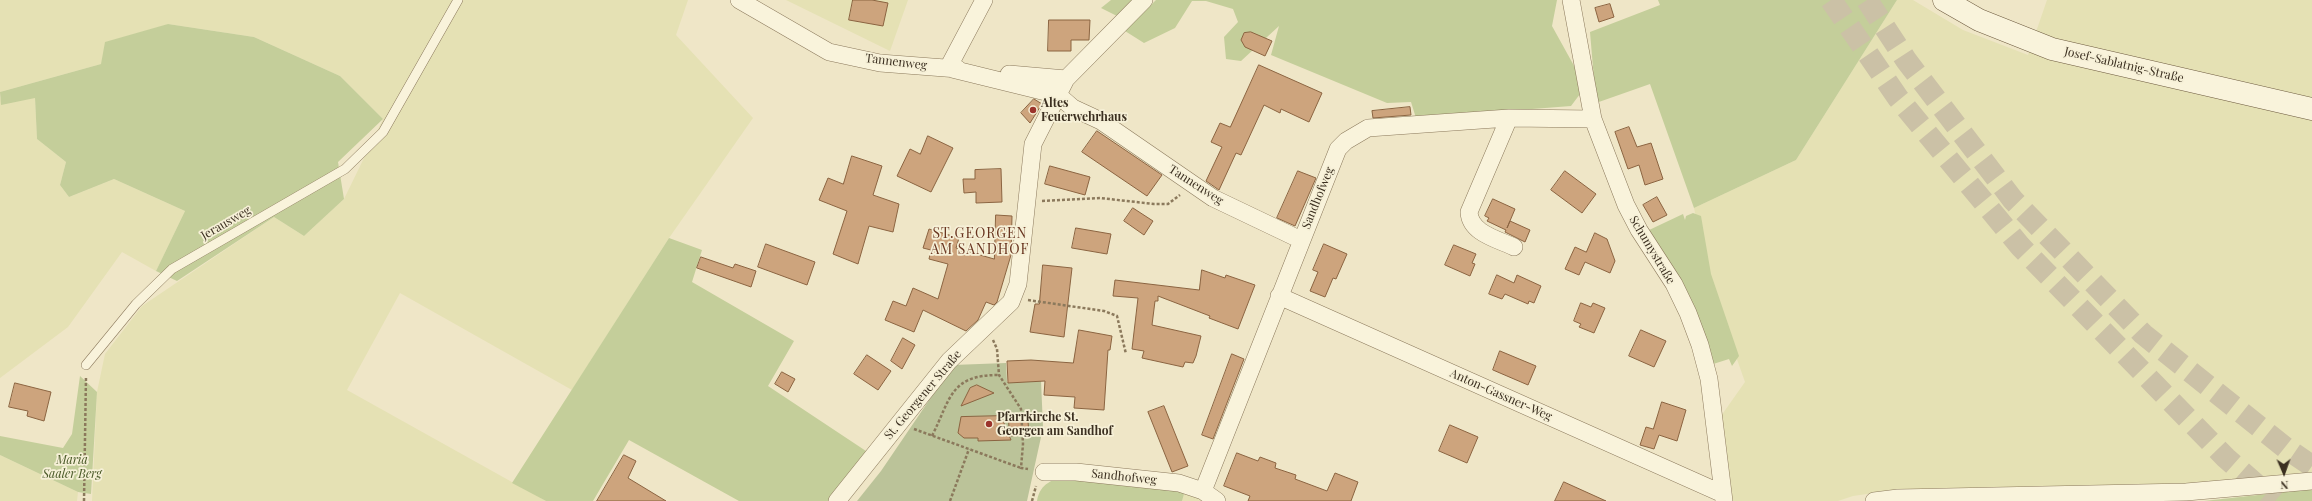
<!DOCTYPE html>
<html>
<head>
<meta charset="utf-8">
<style>
  body { margin:0 }
  #map { position:relative; width:2312px; height:501px; overflow:hidden; background:#efe6c7; font-family:"Playfair Display",serif }
  canvas { display:block }
  .north { position:absolute; left:2264px; top:453px; width:40px; height:40px; -webkit-text-stroke:3px #f6f0d7; paint-order:stroke; rotate:178deg; font-size:11px; font-weight:700; line-height:16px; text-align:center; color:#3b2f20 }
  .north::after { content:''; display:block; margin:auto; width:14px; height:18px; background:#3b2f20; clip-path:polygon(50% 0,100% 100%,50% 72%,0 100%) }
</style>
</head>
<body>
<div id="map">
<canvas width="2312" height="501"></canvas>
<div class="north">N</div>
</div>
<script>
const context = document.querySelector('canvas').getContext('2d');
context.lineJoin = 'round';
function fill(path, color) { context.fillStyle = color; context.fill(path, 'evenodd'); }
function strokePath(path, color, width, dash) { context.strokeStyle = color; context.lineWidth = width; context.lineCap = dash ? 'butt' : 'round'; context.setLineDash(dash || []); context.stroke(path); }
function write(font, color, halo, rows, align = 'center') {
  context.font = font + ' "Playfair Display",serif'; context.lineWidth = 3.5; context.setLineDash([]); context.textBaseline = 'middle'; context.strokeStyle = halo; context.fillStyle = color; for (const [text, x, y, turn = 0] of rows) {
    context.save(); context.translate(x, y); context.rotate((+turn || 0) * Math.PI / 180); context.textAlign = isNaN(turn) ? turn : align; if (halo) context.strokeText(text, 0, 0); context.fillText(text, 0, 0); context.restore();
  }
}
fill(new Path2D(`
  M0 0H688L676 35 753 118 669 238 572 390 400 293 347 390 546 501H92L97 392 105 354 142 306 274 217 304 236 344 199 383 119 340 76 254 37 168 24 101 64 0 92Z
  M786 0H908L890 51Z
  M1897 0H1913L1963 30 2028 55 2047 0H2312V472L2185 485 1888 491 1853 496 1838 501H1731L1721 416 1745 382 1709 280 1694 208 1796 160Z
  M0 97 2 104 35 97 37 139 66 162 60 185 69 197 114 179 185 211 156 271 122 252 68 327 0 378Z
  M0 455 78 492 77 501H0Z
  M1185 491 1205 501H1182Z`), '#e5e1b4');
fill(new Path2D(`
  M1111 0H1133L1117 16 1101 8Z
  M1156 0H1557L1552 26 1578 73 1580 94 1571 106 1416 118 1411 102 1387 103 1271 55 1279 26 1241 61 1226 59 1224 37 1238 22 1233 9 1206 1H1192L1175 28 1144 43 1125 31Z
  M1658 0H1897L1796 160 1694 208 1650 84 1596 103 1590 32 1660 5Z
  M168 24 254 37 340 76 383 119 338 162 344 199 304 236 274 217 177 281 156 271 185 211 114 179 69 197 60 185 66 162 37 139 35 98 1 105 0 92 101 64 105 42Z
  M1693 213 1701 216 1711 274 1739 356 1732 366 1729 359 1710 365 1647 231 1683 214 1685 220 1686 216Z
  M669 238 702 250 692 282 794 341 768 386 869 453 829 501H739L629 440 593 501H546L512 483Z
  M80 376 97 392 91 494 78 492 0 455V436L63 448 72 434Z
  M1069 476 1185 491 1182 501H1037C1040 483 1053 479 1069 476Z
  M2312 489V501H2204Z`), '#c4ce9a');
fill(new Path2D(`
  M1006 363 1007 382 1041 380 1043 428 1027 501H857L881 471 953 365Z`), '#bbc399');
const building = new Path2D(`
  M853 0H872L888 3 883 26 849 20Z
  M1610 4 1614 17 1599 22 1595 8Z
  M1049 20H1090L1089 40H1071V51H1048Z
  M1251 32 1272 41 1265 56 1245 47 1241 40 1244 33Z
  M1259 65 1322 93 1309 122 1281 109 1280 113 1264 105 1241 155 1236 153 1219 190 1206 181 1222 147 1211 142 1220 123 1230 127Z
  M1034 99 1042 104 1030 123 1021 113Z
  M1410 107 1411 115 1373 118 1372 111Z
  M1629 127 1637 147 1651 143 1663 179 1645 185 1639 165 1628 169 1615 132Z
  M1097 131 1162 175 1147 196 1082 152Z
  M928 136 953 148 931 192 897 176 910 149 920 154Z
  M852 156 882 166 873 195 899 204 893 232 869 226 858 264 833 254 847 211 819 200 828 178 843 184Z
  M1050 166 1090 177 1085 195 1045 184Z
  M1001 169 1002 202 976 203V192L964 193 963 179H975V170Z
  M1298 171 1316 178 1295 226 1277 218Z
  M1565 171 1596 194 1582 213 1551 190Z
  M1657 197 1667 215 1653 222 1643 205Z
  M1493 199 1515 209 1507 228 1510 221 1530 230 1525 242 1505 232 1506 230 1487 221 1489 218 1485 216Z
  M1133 208 1153 221 1144 235 1124 221Z
  M996 215 1012 216 1011 255 997 302 994 305 986 302 978 320 966 331 923 310 914 332 885 320 893 301 906 306 913 288 938 299 948 264 929 259 931 250 923 248 929 229 959 238 956 248 994 259Z
  M1076 228 1111 234 1107 254 1072 248Z
  M1595 233 1607 239 1615 261 1610 273 1585 262 1579 275 1565 269 1575 247 1586 252Z
  M766 244 815 262 807 285 758 267Z
  M1324 244 1347 254 1336 279 1333 278 1325 297 1310 291 1318 272 1313 270Z
  M1454 245 1476 254 1472 263 1475 264 1470 276 1445 265Z
  M701 257 733 268 735 264 756 271 751 287 697 268Z
  M1043 265 1072 268 1064 337 1030 332 1035 304H1039Z
  M1202 270 1225 278 1226 275 1255 285 1238 329 1209 318 1210 316 1158 296V301H1155L1152 325 1201 336 1196 356 1193 363 1185 362 1183 367 1142 358 1144 351 1132 349 1138 298 1113 296 1115 280 1199 290Z
  M1497 275 1514 283 1517 275 1541 286 1534 303 1529 301 1528 304 1505 294 1502 299 1489 294Z
  M1581 303 1591 307 1593 303 1605 308 1594 333 1579 327 1581 324 1574 321Z
  M1079 330 1112 336 1110 350H1108L1104 410 1074 408 1075 397 1044 395 1045 381 1008 383 1007 361 1031 360 1073 363Z
  M1641 330 1666 341 1654 367 1629 356Z
  M903 338 915 345 902 369 891 361Z
  M1500 351 1536 366 1528 385 1493 370Z
  M1232 354 1244 359 1213 439 1202 435Z
  M867 355 891 371 878 390 854 374Z
  M782 372 795 379 788 392 775 384Z
  M15 383 51 392 44 421 27 416 28 411 9 407Z
  M977 385 994 393 961 406 970 388Z
  M1662 402 1686 410 1677 441 1659 435 1654 449 1640 445 1646 427 1653 429Z
  M1164 406 1188 466 1172 472 1148 412Z
  M1001 416 1011 440 978 441V438H964L958 433 961 417Z
  M1009 421H1028L1029 435 1010 436Z
  M1450 425 1478 437 1467 463 1439 451Z
  M1237 453 1258 461 1260 457 1276 463 1275 468 1296 475 1295 479 1327 491 1335 473 1358 482 1351 501H1248L1250 496 1224 486Z
  M624 455 636 461 628 478 666 501H597Z
  M1564 482 1606 501H1555Z`);
fill(building, '#cda47d');
strokePath(building, '#8b6441', 1);
strokePath(new Path2D(`
  M1831 0 1898 98 2020 246 2226 458 2275 501
  M1867 0 1906 60 2013 200 2143 334 2287 449 2312 466`), '#cbc1a6', 22, [22, 11]);
const lane = new Path2D(`
  M86 365 136 304 172 269 345 169 383 132 458 0`);
const street = new Path2D(`
  M739 0 829 52 880 63 958 69
  M1571 0 1593 119 1626 205 1639 230 1674 284 1688 313 1700 345 1709 379 1724 501
  M948 68 1058 95 1073 108 1101 121 1213 198 1301 240
  M948 68 984 0
  M1009 74 1066 79
  M1509 118 1469 212C1470 233 1497 239 1514 247
  M1279 296 1723 494
  M1044 472H1076L1179 483 1203 491 1217 501
  M1203 491 1338 149 1346 141 1368 128 1509 118 1593 119
  M837 501 949 361 1011 302 1018 284 1033 144 1066 79 1144 0
  M1874 501 1898 498 2186 492 2312 481`);
const secondary = new Path2D(`
  M1944 0 1979 20 2052 49 2312 109`);
strokePath(lane, '#8b795c', 10);
strokePath(street, '#8b795c', 18);
strokePath(secondary, '#6d5a3f', 23);
strokePath(new Path2D(`
  M1042 201 1100 198 1154 204H1168L1180 195
  M1028 300 1104 311 1117 316 1126 354
  M993 340 997 349 999 375 1021 409 1023 444 1021 468 1028 469
  M914 429 1021 468
  M932 436C951 398 950 375 999 375
  M84 501 86 376
  M950 501 969 449
  M1032 501 1036 486`), '#8b795c', 2.5, [3, 2]);
strokePath(lane, '#f9f3db', 9);
strokePath(street, '#f9f3db', 17);
strokePath(secondary, '#f9f3db', 22);
for (const [x, y, r, color] of [
  [1033,110,4,"#9b332b"],
  [989,424,4,"#9b332b"]
]) { const dot = new Path2D(); dot.arc(x, y, r, 0, 2 * Math.PI); context.fillStyle = color; context.fill(dot); strokePath(dot, '#f6f0d7', 1.5); }
write('12px', '#3b2f20', '#f6f0d7', [
  ["Tannenweg",896,62,7],
  ["Josef-Sablatnig-Straße",2124,65,13],
  ["Tannenweg",1196,185,33],
  ["Sandhofweg",1318,198,-68],
  ["Jerausweg",226,223,-30],
  ["Schumystraße",1652,250,59],
  ["St. Georgener Straße",923,395,-50],
  ["Anton-Gassner-Weg",1501,395,24],
  ["Sandhofweg",1124,477,6]
]);
write('bold 12px', '#3b2f20', '#f6f0d7', [
  ["Altes",1041,103],
  ["Feuerwehrhaus",1041,117],
  ["Pfarrkirche St.",997,417],
  ["Georgen am Sandhof",997,431]
], 'left');
write('italic 12px', '#485826', '#f6f0d7', [
  ["Maria",72,460],
  ["Saaler Berg",72,474]
]);
context.letterSpacing = '1px';
write('14px', '#68341f', '#f6f0d7', [
  ["ST.GEORGEN",980,234],
  ["AM SANDHOF",980,250]
]);
context.letterSpacing = '0px';
</script>
</body>
</html>
